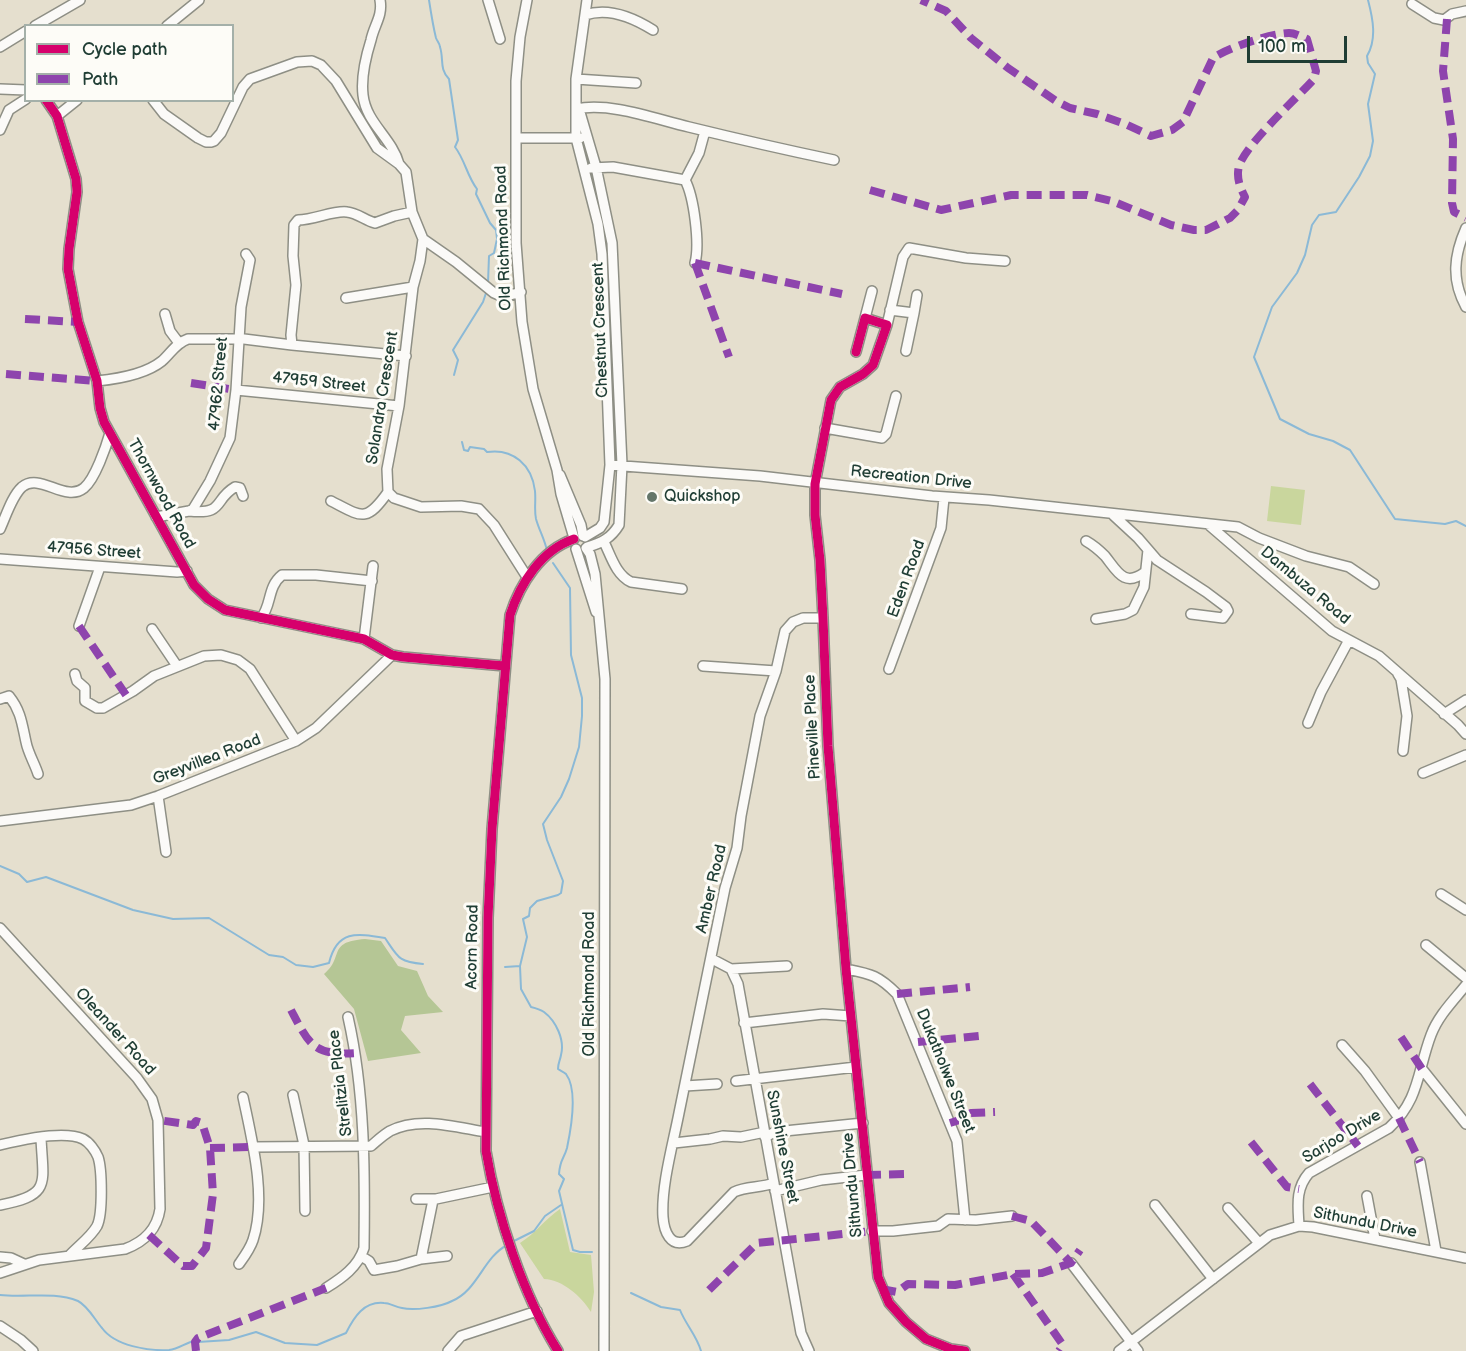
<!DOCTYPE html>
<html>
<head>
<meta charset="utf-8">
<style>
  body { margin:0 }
  #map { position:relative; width:1466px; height:1351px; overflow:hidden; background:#e5dfce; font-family:"Balsamiq Sans",sans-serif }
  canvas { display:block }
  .legend { position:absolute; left:24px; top:24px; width:210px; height:78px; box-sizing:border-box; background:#fdfcf7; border:2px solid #a4b0a9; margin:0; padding:8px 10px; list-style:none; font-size:18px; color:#1f3d34 }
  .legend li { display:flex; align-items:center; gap:12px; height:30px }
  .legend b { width:30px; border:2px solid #a4b0a9 }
  .scale { position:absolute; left:1247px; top:36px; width:100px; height:27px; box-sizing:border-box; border:3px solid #1f3d34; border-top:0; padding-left:8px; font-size:18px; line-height:21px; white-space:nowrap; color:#1f3d34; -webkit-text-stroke:4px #fdfcf7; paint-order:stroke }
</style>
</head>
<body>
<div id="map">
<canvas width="1466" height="1351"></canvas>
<ul class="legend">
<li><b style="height:8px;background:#d6006c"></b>Cycle path</li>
<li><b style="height:8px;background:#8e44ad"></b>Path</li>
</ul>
<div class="scale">100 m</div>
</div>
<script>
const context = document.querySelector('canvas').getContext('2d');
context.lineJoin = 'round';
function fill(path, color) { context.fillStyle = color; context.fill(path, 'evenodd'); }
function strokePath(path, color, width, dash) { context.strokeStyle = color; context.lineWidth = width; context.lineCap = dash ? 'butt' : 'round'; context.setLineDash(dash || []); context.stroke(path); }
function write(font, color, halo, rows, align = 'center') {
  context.font = font + ' "Balsamiq Sans",sans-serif'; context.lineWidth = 6; context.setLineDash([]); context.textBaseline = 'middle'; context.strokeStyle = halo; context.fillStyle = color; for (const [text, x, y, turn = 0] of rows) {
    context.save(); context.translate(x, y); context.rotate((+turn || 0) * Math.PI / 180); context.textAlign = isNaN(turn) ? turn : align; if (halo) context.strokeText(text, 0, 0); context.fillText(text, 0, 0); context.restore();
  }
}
fill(new Path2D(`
  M1271 486 1305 490 1301 525 1267 521Z
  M560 1209 570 1252 591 1255 594 1292 591 1312C581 1296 563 1280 544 1279L520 1243C536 1233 545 1219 560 1209Z`), '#c9d69d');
fill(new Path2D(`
  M365 939 381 941 398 966 417 971 428 996 443 1012 405 1016 401 1030 421 1053 368 1061 354 1009 324 974C345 957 326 942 365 939Z`), '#b5c695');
strokePath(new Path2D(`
  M429 0C431 13 433 26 436 38 437 41 440 44 440 47 444 59 439 69 449 79L458 140 455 147C465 160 467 176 477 189L476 194 490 223 496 230 497 239 494 253 489 256 488 283
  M1368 0C1373 19 1377 39 1367 56L1368 63 1375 74 1368 104 1373 141 1370 156 1359 177 1336 212 1319 215 1312 225 1305 255 1297 273 1272 307 1254 357 1280 419 1309 434 1333 441 1350 450 1395 519 1445 524 1456 521 1466 526
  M454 375 458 360 453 350 483 302 487 290
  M462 442 464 450 468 451 470 447 484 449 487 452C513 448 532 465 535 491 536 501 534 510 536 519 539 530 545 540 547 551
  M553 563 570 588 571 655 582 698V716L579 747 569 779 561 797 543 824 547 840 563 881 561 893 558 895 537 901 530 908 529 916 523 919 527 937 520 966 521 989 531 1007C535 1008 541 1010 544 1012 556 1021 565 1040 561 1055 560 1061 558 1063 558 1069 561 1071 564 1072 566 1074 578 1090 571 1129 567 1148 564 1159 560 1159 559 1174L564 1179 559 1191 573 1250 580 1252H592
  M0 866 19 874 27 882 46 877 133 910 173 919 209 918 269 955 283 957 296 965 313 967 329 963C337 930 356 933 385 938 398 957 398 962 423 964
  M505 967 520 966
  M512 1242 534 1231 545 1216 561 1205
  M631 1293 661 1307 680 1310C686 1325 697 1336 701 1351
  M0 1295C26 1298 53 1291 78 1301 88 1306 95 1320 102 1328 115 1346 148 1351 169 1350 179 1349 185 1343 194 1341
  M198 1342 229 1340 256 1332 285 1343 317 1345 346 1333C354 1317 364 1301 384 1303 390 1303 395 1307 402 1308 414 1311 441 1307 452 1301 478 1290 483 1258 507 1245`), '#8bb9d6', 2);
const minor = new Path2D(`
  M380 0C383 16 374 25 371 40 366 56 361 78 363 95 366 123 392 138 399 164
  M488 0 500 39
  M527 0 520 37 516 81V243L522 322 533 389 557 470 561 494 574 538
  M1412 4 1434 18 1444 20 1452 14 1466 11
  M585 15C608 7 634 18 653 30
  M35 26 80 0
  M167 26 199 0
  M0 47 26 31
  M576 79 636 83
  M0 89 26 90
  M46 100 57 116 76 179 77 192 69 249 68 269 78 322 97 381 100 408 104 422 194 585 208 599 225 610 364 639 392 655 403 657 505 666
  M153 100 164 114 198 138 206 142H211L214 141 221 133 243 87 250 79 297 62 312 61 321 65 336 81 377 148 399 164 406 172 412 212 423 239 456 262 494 293 503 297 521 292
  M576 109C611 102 655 119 689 127 738 139 786 150 834 160
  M579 109 596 167 612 243 622 465 619 525C611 538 602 543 587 547
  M57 116 77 100
  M0 130 9 110 26 99
  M516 138H580
  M591 168 613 167 685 180C694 197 700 244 695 263
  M685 180 699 153 705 131
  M1466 228C1454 255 1451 280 1466 307
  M423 239 420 261 413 287 399 406 387 469 388 492 394 498 421 507 461 506 479 509 494 525 527 577
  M346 298 413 287
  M890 310 914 313 906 351
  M914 313 917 295
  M165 314 170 331 179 343
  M865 318 872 291
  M887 325 903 257 909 248 966 258 1005 261
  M856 352 865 318 887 325 873 365 863 374 840 387 831 400 815 484V515L820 560 823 618 828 746 846 969 878 1277 889 1303 906 1322 926 1339 951 1349 965 1351
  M406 356 292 345 291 335 296 285 293 256 294 225 298 220C314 220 334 210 347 212 357 213 365 220 375 223L394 216 412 212
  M97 381C117 379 146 374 162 361 171 353 176 343 188 339H244L292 345
  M236 390 399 406
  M825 428 882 438 886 434 896 396
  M610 465 760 476 932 496 989 500 1238 527 1259 538 1306 556 1349 567 1374 584
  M560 475 581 525 583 536
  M331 501C362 517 366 523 388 492
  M189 511C225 515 213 500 235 487L240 488 243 496
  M1112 514 1138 538 1157 560 1206 592 1226 607 1228 611 1223 618 1191 614
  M156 517 189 511 193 509 210 481 230 438 236 390 241 307 250 260 246 254
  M1209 525 1332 631 1379 656 1458 725 1466 734
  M0 529C6 516 12 496 22 487 40 472 65 503 84 488 95 479 106 447 110 433
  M585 537 600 528 604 522 610 465 602 254 598 224 576 138V79L587 0
  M1086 541C1093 545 1099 550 1105 556 1117 571 1124 588 1145 572
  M604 542C611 556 616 575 631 582L682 589
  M586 548 590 554 595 574 605 679 604 1351
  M576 549 596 612
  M0 559 177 572 187 571
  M261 618C272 605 267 587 282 575H316L372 581
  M1096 619 1125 614 1133 610 1144 587 1148 550
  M79 626 100 567
  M152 629 177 666
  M364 639 373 566
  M703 666 776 671
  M889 669 941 528 944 498
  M75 674 77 681 85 688V701L97 708H103L133 691 154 676 204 656 221 655 238 660 250 669 296 741
  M1398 674 1401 679 1407 716 1403 751
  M0 699 9 696C21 711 22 724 26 742 28 753 35 764 38 774
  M1444 714 1466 700
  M1308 723 1321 692 1349 640
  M1423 773 1466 755
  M158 796 166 852
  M0 821 131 805 158 796 296 741 316 728 392 655
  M1441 894 1466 910
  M0 928 137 1078 152 1099 158 1120 160 1209C157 1230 144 1242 125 1249L39 1260 0 1273
  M1426 945 1466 978
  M712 959 731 969 738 984 801 1333 809 1351
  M731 969 787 966
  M846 969C871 974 878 975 897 994L957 1141 965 1220
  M744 1023 823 1014 851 1016
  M1342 1045 1365 1071 1399 1118
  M1422 1069 1466 1124
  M736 1081 856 1067
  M685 1086 717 1084
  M293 1095 304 1145 305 1211
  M765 1137 775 1132 863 1123
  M674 1143 710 1139 723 1136 741 1137 765 1132
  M0 1145C20 1140 64 1130 83 1139 89 1142 95 1150 98 1157 102 1169 103 1214 97 1226 91 1237 77 1247 69 1256
  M253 1147 371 1146C377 1141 383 1135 390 1131 419 1116 455 1127 485 1132
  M1420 1162 1436 1251
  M774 1183C761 1188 746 1186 734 1192L687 1241C670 1248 664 1231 663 1217 661 1186 673 1144 679 1113 694 1038 709 963 725 888L737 848 741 816 760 716 776 671 785 631 793 622 803 618H823
  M775 1191 821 1180 866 1175
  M1367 1196 1375 1239
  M416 1199H436L493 1187
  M0 1205C52 1195 43 1184 41 1138
  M1155 1205 1213 1279
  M1228 1208 1259 1243
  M1299 1226C1298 1206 1295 1189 1309 1173L1389 1128C1420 1099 1417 1072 1431 1035 1438 1016 1453 1001 1466 985
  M872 1231H893L938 1226 948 1219 976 1220 1012 1216
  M361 1256 369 1261 374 1270 397 1266 421 1259 447 1256
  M0 1257 11 1258 24 1264
  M421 1259 433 1200
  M1071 1263 1138 1351
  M239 1264C244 1257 250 1249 253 1240 267 1198 252 1140 243 1097
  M326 1288C342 1278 358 1267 364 1248 365 1171 365 1092 348 1017
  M0 1326 21 1340 33 1351
  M448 1351 461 1336 537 1311
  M558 1351C523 1295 497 1216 486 1151L488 918 492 829 510 615C520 584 541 550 574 539
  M1119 1351 1270 1235 1299 1226 1313 1227 1466 1258`);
strokePath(minor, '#8e8f85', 12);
strokePath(minor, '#fbfaf8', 9);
strokePath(new Path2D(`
  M1447 19 1443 71 1453 139 1452 203 1454 212 1466 218
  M870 190 941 210 1011 195H1087L1112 201 1171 225 1194 230H1206L1230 218 1238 210 1245 197C1240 187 1236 178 1239 166 1246 144 1297 98 1314 79L1316 71 1307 39C1302 37 1295 33 1289 33 1272 33 1227 48 1213 58L1183 122 1172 130 1151 136 1125 124 1097 114 1070 108 1056 101 1008 68 971 38 946 11 921 0
  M695 263 842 294
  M695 263 729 357
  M25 319 78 322
  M6 374 97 381
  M191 383 236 390
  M79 626 126 695
  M897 994 970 987
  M291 1010C309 1044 313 1056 356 1053
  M1401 1037 1422 1069
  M918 1042 979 1036
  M1310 1084 1358 1146
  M1399 1118 1420 1162
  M950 1123 966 1118 971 1113 995 1112
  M1251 1142 1287 1187 1299 1189
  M210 1148 253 1147
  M866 1175 906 1174
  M1012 1216 1031 1221 1071 1263
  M149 1235 183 1266H192L206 1248 213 1194 210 1148 202 1123 196 1121 193 1125 158 1120
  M1013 1274 1063 1345 1059 1351
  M881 1289 897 1292 908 1284 955 1285 1013 1274 1042 1273 1071 1263 1080 1250
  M709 1290 757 1243 872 1231
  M196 1351 195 1342 198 1338 326 1288`), '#8e44ad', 8, [15, 8]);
strokePath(new Path2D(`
  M46 100 57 116 76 179 77 192 69 249 68 269 78 322 97 381 100 408 104 422 194 585 208 599 225 610 364 639 392 655 403 657 505 666
  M856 352 865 318 887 325 873 365 863 374 840 387 831 400 815 484V515L820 560 823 618 828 746 846 969 878 1277 889 1303 906 1322 926 1339 951 1349 965 1351
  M558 1351C523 1295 497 1216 486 1151L488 918 492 829 510 615C520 584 541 550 574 539`), '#d6006c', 9);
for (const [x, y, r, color] of [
  [652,497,6,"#64766a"]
]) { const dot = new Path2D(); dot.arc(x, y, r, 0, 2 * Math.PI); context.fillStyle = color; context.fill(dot); strokePath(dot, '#fdfcf7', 2); }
write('16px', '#1f3d34', '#fdfcf7', [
  ["Old Richmond Road",504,238,-92],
  ["Chestnut Crescent",601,330,-92],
  ["47959 Street",319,383,6],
  ["47962 Street",219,384,-85],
  ["Solandra Crescent",383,398,-81],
  ["Recreation Drive",911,478,6],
  ["Thornwood Road",161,494,61],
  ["47956 Street",94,551,4],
  ["Eden Road",907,579,-70],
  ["Dambuza Road",1305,586,40],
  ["Pineville Place",813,727,-93],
  ["Greyvillea Road",207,760,-21],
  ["Amber Road",712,889,-77],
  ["Acorn Road",473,947,-89],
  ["Old Richmond Road",590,984,-90],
  ["Oleander Road",115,1032,48],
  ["Dukatholwe Street",945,1071,68],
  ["Strelitzia Place",341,1083,-97],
  ["Sarjoo Drive",1342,1137,-31],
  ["Sunshine Street",782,1147,79],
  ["Sithundu Drive",853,1185,-95],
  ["Sithundu Drive",1365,1223,11]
]);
write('16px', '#1f3d34', '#fdfcf7', [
  ["Quickshop",664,497]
], 'left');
</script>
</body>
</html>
